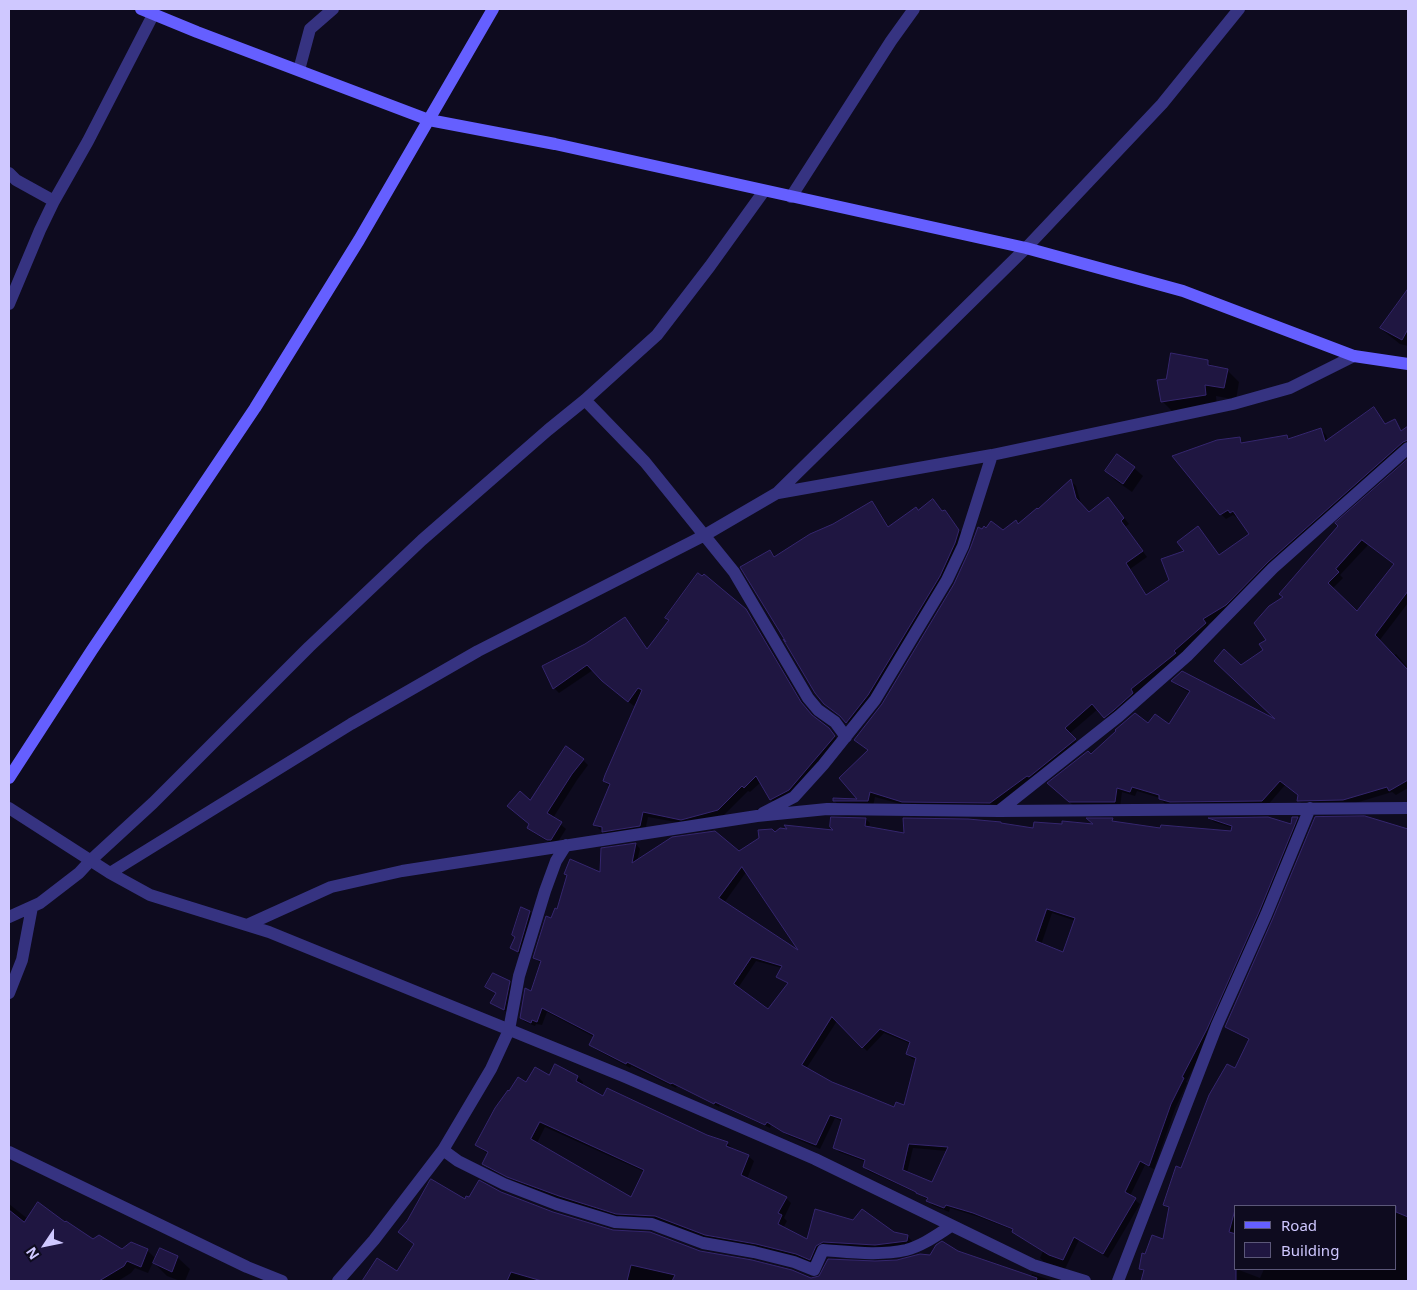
<!DOCTYPE html>
<html>
<head>
<meta charset="utf-8">
<style>
  body { margin:0 }
  #map { position:relative; width:1417px; height:1290px; overflow:hidden; background:#0e0b1f; font-family:"Noto Sans",sans-serif }
  canvas { display:block }
  .frame { position:absolute; inset:0; border:10px solid #cfc8ff; pointer-events:none }
  .legend { position:absolute; left:1234px; top:1205px; width:162px; height:65px; box-sizing:border-box; background:#0e0b1f; border:1px solid #5b5779; margin:0; padding:6px 9px; list-style:none; font-size:15px; color:#cfc8ff }
  .legend li { display:flex; align-items:center; gap:10px; height:25px }
  .legend b { width:25px; border:1px solid #5b5779 }
  .north { position:absolute; left:20px; top:1220px; width:50px; height:50px; -webkit-text-stroke:4px #0e0b1f; paint-order:stroke; rotate:236deg; font-size:14px; font-weight:700; line-height:20px; text-align:center; color:#cfc8ff }
  .north::after { content:''; display:block; margin:auto; width:18px; height:22px; background:#cfc8ff; clip-path:polygon(50% 0,100% 100%,50% 72%,0 100%) }
</style>
</head>
<body>
<div id="map">
<canvas width="1417" height="1290"></canvas>
<div class="frame"></div>
<ul class="legend">
<li><b style="height:6px;background:#655fff"></b>Road</li>
<li><b style="height:14px;background:#1f1641"></b>Building</li>
</ul>
<div class="north">N</div>
</div>
<script>
const context = document.querySelector('canvas').getContext('2d');
context.lineJoin = 'round';
function fill(path, color) { context.fillStyle = color; context.fill(path, 'evenodd'); }
function strokePath(path, color, width, dash) { context.strokeStyle = color; context.lineWidth = width; context.lineCap = dash ? 'butt' : 'round'; context.setLineDash(dash || []); context.stroke(path); }
fill(new Path2D(`
  M1400 302 1407 307 1408 305V346L1400 344 1381 329Z
  M1208 362 1213 367 1227 370 1239 382 1236 400 1216 396 1217 406 1174 413 1162 401 1167 380Z
  M1374 408 1386 425 1394 421 1402 431 1408 427V447L1231 610 1208 624 1210 628 1110 722 1098 709 1069 734 1080 745 995 807 908 806 875 797 873 806H839L834 800 860 801 869 751 855 740 883 705 955 585 982 531H1003L1019 526 1071 481 1076 486 1081 504 1089 513 1113 504 1129 524 1125 527 1147 557 1130 569 1147 596 1170 581 1186 551 1203 533 1220 556 1251 535 1238 516 1236 517 1233 515 1226 519 1221 514 1174 456 1239 438 1244 443 1287 436 1291 440 1321 430 1326 435 1328 441Z
  M1408 460V603L1379 641 1393 656 1396 654 1408 668V788L1396 795 1392 792 1349 805H1303L1298 800 1299 796 1285 785 1267 806 1165 804 1160 798 1137 791 1135 796 1122 792 1120 807H1075L1054 788 1091 756 1149 724 1169 726 1190 693 1178 686 1173 681 1280 723 1240 666 1265 651 1267 640 1284 597 1339 526 1337 524ZM1368 545 1395 565 1357 613 1332 589 1343 578 1340 575Z
  M1134 468 1143 476 1132 492 1115 480 1106 471Z
  M933 500 943 512 949 516 964 536 960 548 852 727 844 718 824 703 770 551 776 557 872 503 877 508 889 527 918 511Z
  M745 610 751 616 806 709 814 718 828 729 840 742 794 795 776 805 771 799 761 782 750 792 748 791 724 815 687 824 648 817 645 831 608 837 594 824 610 787 604 781 637 702 634 706 608 686 593 670 559 693 554 688 585 645 625 618 648 650Z
  M583 760 588 765 577 780 553 818 566 829 556 845H553L534 833 528 827 530 825 508 806 531 802Z
  M1297 818 1301 822 1211 1034 1186 1082 1187 1083 1175 1109 1154 1169 1145 1165 1130 1196 1140 1204 1108 1258 1079 1240 1065 1269 1044 1262 1040 1258 1043 1251 1018 1236 1013 1230 979 1217 950 1208 949 1212 932 1205 928 1200 919 1194 868 1171 864 1167 866 1162 839 1152 835 1147 842 1121 835 1118 820 1149 789 1136 771 1125 770 1128 720 1105 719 1107 677 1086 676 1088 631 1066 630 1068 595 1049 591 1044 594 1037 547 1012 542 1025 536 1024 535 1026 525 1022 521 1018 532 993 541 963 534 958 552 920 558 910 601 873 602 849 636 844 640 849 637 861 739 853 775 834 836 831 866 819 870 823 869 828 905 835 1096 826 1112 820 1115 823 1161 829 1232 832 1233 828 1214 822 1211 819 1291 825ZM747 871 803 954 724 903ZM1052 913 1076 921 1063 954 1041 945ZM756 961 782 968 778 976 788 984 769 1010 738 988ZM837 1021 867 1051 884 1033 911 1044 907 1054 912 1059 917 1060 904 1107 895 1108 831 1083 806 1069ZM913 1148 947 1151 933 1184 907 1173Z
  M1365 818 1408 830V1281H1143L1144 1273 1140 1268 1146 1255 1164 1241 1170 1210 1165 1205 1181 1170 1250 1041 1232 1031 1227 1026ZM1236 1206H1396V1269H1264L1260 1278 1239 1270 1240 1269H1236Z
  M521 909 530 912 534 916 522 955 511 948 516 938 513 935Z
  M509 982 513 986 508 1013 492 1002 502 995 490 988V990L487 987Z
  M555 1066 578 1077 583 1082 582 1086 604 1098 727 1143 732 1148 748 1156 754 1161 747 1179 786 1198 791 1203 784 1218 787 1221 783 1228 808 1240 894 1233 908 1237 913 1242 891 1249 825 1248 815 1264 623 1219 565 1201 514 1181 489 1169 484 1164 488 1154 476 1145 526 1084 550 1077ZM545 1127 645 1172 631 1198 537 1143Z
  M501 1193 553 1213 612 1231 811 1279 875 1263 957 1253 1026 1276 1027 1274 1031 1276 1032 1274 1053 1281H363L378 1260 397 1273 415 1245 400 1232 466 1201Z
  M9 1204 28 1219 65 1224 93 1240 122 1251 147 1250 156 1259 177 1257 190 1269 185 1281H180L167 1276 153 1262 148 1273 135 1268 131 1273 118 1281H9Z`), '#0007');
const building = new Path2D(`
  M1408 289V329L1402 340 1380 328Z
  M1171 353 1208 360V365L1228 369 1224 388 1205 385 1206 395 1161 402 1157 380 1166 379Z
  M1374 407 1385 424 1395 419 1401 431 1408 426V440L1403 442 1268 562 1226 605 1203 619 1206 623 1174 651 1176 653 1131 689 1133 693 1114 710 1104 718 1092 704 1065 728 1076 739 1029 777 1027 776 990 803 902 802 870 792 868 801H833V798L857 799 839 778 868 750 854 740 882 704 954 584 970 549 978 527 982 529 984 526 986 528 991 521 1003 530 1016 520 1018 524 1037 508 1038 509 1071 479 1076 498 1089 512 1108 497 1124 518 1121 521 1143 551 1126 563 1146 595 1169 580 1161 559 1184 551 1177 542 1198 526 1219 555 1249 534 1233 511 1230 513 1228 510 1220 515 1172 456 1217 440 1240 437 1241 443 1287 435 1288 439 1321 428 1325 441Z
  M1117 454 1135 467 1123 484 1105 471Z
  M1408 459V591L1375 635 1408 670V780L1389 791 1387 787 1343 800 1297 801 1298 795 1280 781 1262 801 1170 802 1159 799V795L1132 787 1130 792 1117 788 1115 802H1069L1047 783 1088 751 1091 754 1116 731 1115 730 1135 713 1148 723 1155 714 1169 724 1190 691 1171 681 1182 671 1275 719 1214 661 1224 649 1241 665 1263 650 1259 644 1266 640 1254 623 1269 606 1283 597 1279 594 1338 526 1335 523ZM1362 540 1394 564 1357 611 1328 583 1339 572 1336 569Z
  M933 499 942 511 945 510 959 530 955 543 940 576 868 695 846 723 840 716 824 704 815 693 783 639 786 642 740 567 770 550 774 557 810 534 833 524 872 501 888 527 916 507 918 510Z
  M698 573 702 576 704 574 746 609 801 702 812 715 829 728 835 736 789 790 770 800 756 776 744 788 742 786 718 810 681 820 643 812 640 826 602 832V827L593 825 610 784 603 781 605 775 642 690 638 688 628 702 602 681 587 665 553 689 542 666 585 644 625 617 647 649 669 620 665 618Z
  M566 746 584 759 572 774 547 813 562 822 551 840H547L527 828 529 824 507 806 520 791 530 800Z
  M1365 816 1408 829V1217L1396 1212V1206H1236L1229 1232 1236 1234V1281H1141L1144 1270 1139 1269 1142 1253 1145 1254 1152 1235 1163 1239 1169 1207 1163 1205 1176 1166 1181 1168 1209 1095 1227 1064 1235 1068 1249 1039 1225 1027 1273 918 1315 817Z
  M831 817 866 818 865 826 904 833 903 818 968 819 1001 822V823L1033 828 1034 822 1062 824V821L1093 824 1086 818H1113L1112 821 1160 828 1161 825 1231 831 1232 826 1208 818 1268 817 1291 824 1292 817H1298L1259 912 1207 1029 1182 1077 1184 1078 1171 1104 1149 1166 1140 1161 1125 1192 1136 1198 1103 1254 1074 1237 1063 1260 1049 1255 1012 1232 1013 1229 973 1213 946 1205 944 1208 926 1201 928 1198 916 1193V1192L863 1167 865 1160 833 1148 842 1119 830 1115 816 1145 783 1132 767 1122 765 1125 715 1102 714 1104 672 1083 671 1084 627 1062 626 1064 589 1045 594 1035 542 1008 537 1022 532 1020 531 1023 520 1018 525 988 531 991 541 961 533 958 546 916 551 918 555 908 557 909 567 875 564 874 570 859 600 872 601 848 636 843 632 863 672 837 715 831 739 851 759 838 758 830 772 829 775 832 780 828 787 829 784 825 833 830 830 827ZM742 867 798 950 719 898ZM1047 909 1075 918 1063 952 1036 941ZM752 957 782 966 776 977 788 983 768 1009 734 984ZM832 1017 862 1048 880 1029 910 1042 906 1054 916 1058 904 1105 896 1102 894 1107 860 1093 832 1082 802 1065ZM909 1144 948 1147 932 1182 903 1170Z
  M521 907 530 911 518 952 510 948 515 937 512 935Z
  M493 973 510 981 504 1010 490 1003 496 993 485 987Z
  M555 1064 578 1076 576 1081 603 1096 607 1088 707 1135 728 1142 726 1146 749 1155 741 1175 787 1197 778 1213 782 1215 778 1224 807 1239 815 1209 853 1220 862 1209 894 1232 908 1235 907 1241 875 1245 823 1242 816 1246 810 1260 796 1254 756 1244 705 1235 655 1216 616 1214 559 1196 507 1177 482 1164 488 1152 475 1145 495 1108 508 1090 509 1091 518 1077 526 1082 535 1067 549 1075ZM540 1122 644 1170 631 1197 531 1139Z
  M431 1179 465 1199 466 1196 469 1197 479 1180 501 1192 553 1212 613 1230 650 1232 700 1251 752 1260 792 1270 811 1278 819 1276 828 1259 875 1261 897 1260 920 1254 930 1255 936 1245 942 1241 958 1251 1037 1278 1036 1281H672L675 1275 631 1265 627 1281H542L511 1272 507 1281H362L377 1258 397 1271 414 1244 398 1232 407 1221Z
  M38 1202 65 1222 66 1221 93 1239 99 1235 122 1249 131 1242 148 1249 141 1267 127 1261 124 1266 99 1281H9V1210L24 1222Z
  M160 1248 178 1256 172 1272 153 1263Z`);
fill(building, '#1f1641');
strokePath(building, '#35266e', 1);
strokePath(new Path2D(`
  M299 70 310 29 333 9
  M9 173 16 180 54 201
  M791 197 891 41 914 9
  M9 304 40 230 54 201 88 141 153 15
  M585 400 645 462 734 572 808 698 818 710 835 722 846 737
  M778 493 992 455 1233 404 1290 388 1354 356
  M9 808 110 873 150 895 269 932 623 1076 815 1159 1033 1265 1085 1281
  M999 811 1119 716 1187 656 1273 568 1408 448
  M763 813 794 797 823 765 875 700 947 580 963 546 992 455
  M110 873 351 724 478 651 705 535 777 493 1026 248 1162 104 1239 9
  M9 917 40 903 79 873 91 860 153 803 309 647 422 540 548 430 585 400 657 335 710 266 764 191
  M247 925 331 887 402 871 757 816 827 809 999 811 1408 808
  M9 993 22 960 32 907
  M443 1150 458 1161 504 1184 556 1204 615 1222 652 1224 703 1243 754 1252 794 1262 814 1270 823 1250C850 1252 879 1256 906 1250 922 1246 937 1235 951 1226
  M9 1152 247 1267 282 1281
  M338 1281 374 1240 443 1150 491 1069 509 1030 519 976 545 891 556 861 566 845
  M1118 1281 1217 1025 1266 915 1310 808`), '#363381', 12);
strokePath(new Path2D(`
  M141 9 197 32 429 120 555 144 1026 248 1183 291 1354 356 1408 364
  M9 778 92 650 255 408 359 240 493 9`), '#655fff', 12);
</script>
</body>
</html>
